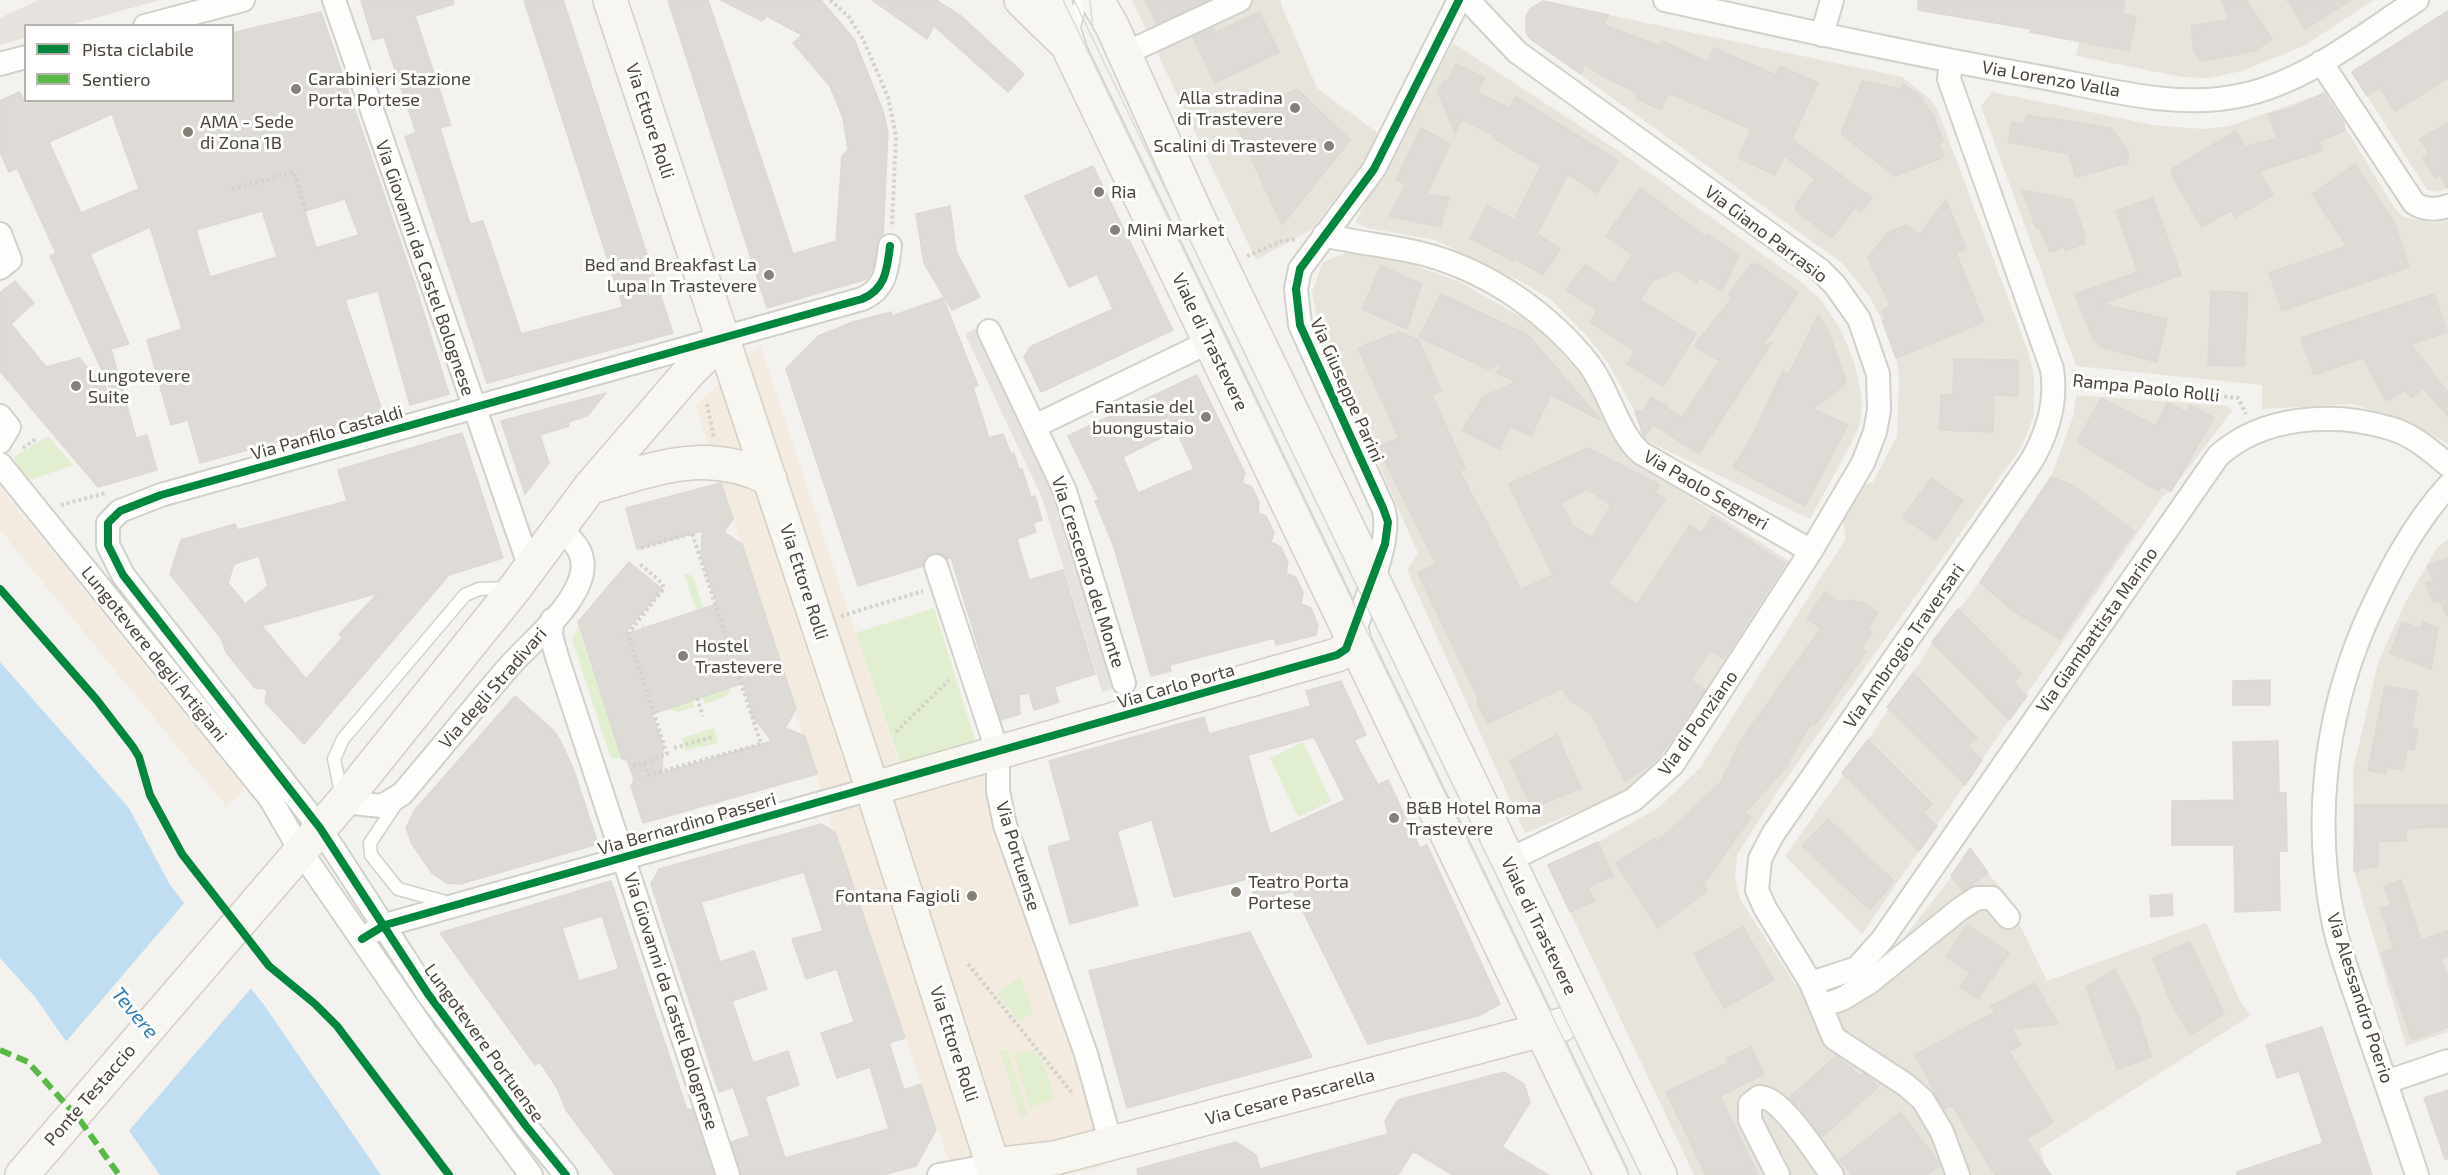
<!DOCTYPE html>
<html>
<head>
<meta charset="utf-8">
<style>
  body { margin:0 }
  #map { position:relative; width:2448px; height:1175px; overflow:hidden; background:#f4f2ee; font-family:"Exo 2",sans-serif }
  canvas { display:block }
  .legend { position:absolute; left:24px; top:24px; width:210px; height:78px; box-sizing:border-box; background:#fff; border:2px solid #b7b4b0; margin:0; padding:8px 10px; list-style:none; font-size:18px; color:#4b4439 }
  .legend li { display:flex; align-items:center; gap:12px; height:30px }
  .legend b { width:30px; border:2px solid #b7b4b0 }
</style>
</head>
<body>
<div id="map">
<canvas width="2448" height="1175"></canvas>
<ul class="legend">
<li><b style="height:8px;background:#00873e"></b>Pista ciclabile</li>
<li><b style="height:8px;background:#58b947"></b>Sentiero</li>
</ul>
</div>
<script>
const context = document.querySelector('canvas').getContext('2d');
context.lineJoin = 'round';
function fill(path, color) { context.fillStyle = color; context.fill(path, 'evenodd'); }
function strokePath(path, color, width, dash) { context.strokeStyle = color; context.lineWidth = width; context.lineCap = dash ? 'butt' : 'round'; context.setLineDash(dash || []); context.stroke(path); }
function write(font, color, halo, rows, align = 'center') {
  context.font = font + ' "Exo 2",sans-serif'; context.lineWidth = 6; context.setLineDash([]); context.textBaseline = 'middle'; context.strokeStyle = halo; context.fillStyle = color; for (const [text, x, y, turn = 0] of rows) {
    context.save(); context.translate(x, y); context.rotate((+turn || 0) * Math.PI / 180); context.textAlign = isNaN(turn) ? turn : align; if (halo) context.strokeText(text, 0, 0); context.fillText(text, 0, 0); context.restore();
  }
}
fill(new Path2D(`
  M1132 0H1282L1280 2 1317 88 1383 137 1312 229 1256 260Z
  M2088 0H2374L2304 46 2242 71 2209 78 2182 77 2076 56Z
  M1543 1 1902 77 1931 100 1938 111 2028 351 2034 376V415L2022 446 1777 792 1737 855 1735 879 1740 899 1795 984 1820 992 1851 985 1879 970 1970 853 2004 892 2047 981 2206 923 2239 999 2250 1016 2040 1149 2048 1175H1694L1548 865 1598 842 1658 808 1700 768 1846 538 1842 516 1861 486 1873 482 1897 436 1899 375 1896 358 1882 320 1869 296 1842 263 1529 38 1526 31V16L1530 9Z
  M2448 11V188L2438 192 2427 190 2352 72Z
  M1453 43 1623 154 1800 281 1822 301 1842 332 1855 365 1862 399 1860 424 1851 444 1810 519 1643 439 1635 412 1608 363 1587 336 1550 299 1524 283 1435 240 1368 228 1355 222Z
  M1992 92 2154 125 2204 129 2229 126 2324 93 2394 207 2403 217 2433 223 2448 221V444L2411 423 2353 404 2262 409V385L2076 366 1981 106Z
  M1346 253 1408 263 1460 282 1539 327 1591 387 1619 446 1647 469 1789 561 1655 770 1626 792 1525 833 1407 570 1418 553 1320 333 1312 292 1323 262Z
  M2076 395 2229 406 2232 411 2171 491 2163 496 1862 934 1785 856 1868 740 1933 642 1980 582 2051 477 2073 417Z
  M2448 539V1032L2406 1046 2354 871 2353 770 2378 663 2406 601 2437 548Z`), '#e7e4dc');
fill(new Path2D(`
  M760 345 900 767 976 745 1107 1166 1063 1175H954L863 920 696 406Z
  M0 487 243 787 244 791 226 806 0 530Z`), '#f3ebdf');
fill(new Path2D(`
  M48 436 73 465 30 480 17 465 14 457Z
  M684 574 691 575 693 578 730 687V692L725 697 705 704 702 696 721 684Z
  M934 608 976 743 901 766 856 633Z
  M643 622 670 702 692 699 695 707 678 712 667 709 641 632Z
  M578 627 621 756 622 758 612 759 610 756 572 639Z
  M714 728 718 743 685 751 682 738Z
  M1303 742 1331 801 1298 817 1270 758Z
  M1020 976 1033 1012 1019 1021 997 994Z
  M1007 1049 1028 1116 1021 1118 1000 1051Z
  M1032 1050 1044 1064 1055 1099 1030 1107 1014 1055Z`), '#e1eecf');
fill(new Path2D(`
  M39 0H160L70 25 26 26 25 38 0 45V18Z
  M978 327 1057 492 1118 687 1102 692 1042 498 965 334Z`), '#e6e3df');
fill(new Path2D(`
  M0 662 129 808 170 885 264 1005 381 1175H160L35 997 0 958Z`), '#c0ddf1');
fill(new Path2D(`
  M186 901 253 986 127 1133 64 1044Z`), '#f4f2ee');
const building = new Path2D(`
  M361 0H453L454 4 415 16 451 125 440 128 470 224 483 221 521 334 623 307 524 0H563L673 333 487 383 405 137 416 132 384 37 373 40Z
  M668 0H708L793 254 836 241 842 156 848 150 843 118 830 86 793 43 802 35 767 16 762 21 721 0H821L854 39 883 111 888 133 883 235 877 244 873 267 867 279 767 308Z
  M872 0H936L961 16 1024 74 1008 92 934 26 927 39Z
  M1145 0H1208L1157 24Z
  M1918 0H2125L2122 14 2136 17 2129 51 2030 32 2031 29 1918 10Z
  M2222 0H2246L2272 39 2255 51 2202 61 2194 51 2191 26 2229 20Z
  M2287 0H2351L2305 29Z
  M1543 1 1609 15 1604 25 1660 46 1662 41 1708 62 1714 48 1776 75 1780 66 1818 83 1792 139 1872 198 1861 212 1855 207 1832 238 1796 211V204L1815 179 1784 156 1775 175 1738 158 1751 129 1669 93 1661 110 1636 98 1638 93 1608 79 1585 64 1581 74 1529 38 1526 31V16L1530 9Z
  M2448 11V78L2395 111 2380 87 2367 96 2352 72Z
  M321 12 414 282 449 394 410 405 378 291 345 300 383 413 200 463 188 420 171 425 147 340 182 329 150 227 90 254 129 344 111 349 136 438 147 435 157 470 98 487 0 371V293L15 281 34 303 11 324 46 367 79 358 113 395 50 256 56 253 17 168 9 172 0 152V101L19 92 24 100H232V33ZM112 114 139 189 81 213 49 142ZM345 199 359 235 316 248 305 211ZM262 211 277 257 210 277 196 230Z
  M1259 12 1279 52 1215 83 1193 37 1213 28 1215 33Z
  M1456 64 1485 78 1477 92 1509 108 1516 97 1618 161 1597 193 1568 174 1537 234 1560 249 1543 275 1515 258 1513 261 1470 238 1487 206 1514 220 1541 166 1492 137 1493 135 1462 119 1455 133 1438 92 1444 80 1448 81Z
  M1862 81 1901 89 1902 84 1918 94 1934 117 1943 141 1939 143 1944 157 1895 176 1841 134Z
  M1297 89 1350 140 1282 225 1233 119Z
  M2324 93 2344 123V131L2319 141 2322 151 2259 171 2273 195 2235 217 2231 210 2202 227 2172 176V169L2236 131 2245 147 2277 138 2268 114 2290 109Z
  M2027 115 2111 128 2128 152V163L2076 177 2069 154 2008 142 2012 122 2025 124Z
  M2448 123V189L2440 174 2435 178 2423 158 2429 154 2420 139Z
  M1421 128 1450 144 1427 194 1449 198 1440 227 1389 216 1406 185 1396 179Z
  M2355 164 2394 222 2409 267 2282 311 2269 273 2347 246 2312 194Z
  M1093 166 1173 330 1041 392 1024 357 1030 347 1113 309 1097 274 1069 287 1025 196Z
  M1640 188 1706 237 1708 234 1739 255 1722 291 1700 277 1696 283 1678 270 1652 281 1640 300 1696 334 1663 386 1627 364 1635 351 1590 322 1597 310 1566 290 1585 265 1614 284 1632 255 1606 236Z
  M2022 190 2072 200 2086 238 2083 239 2085 243 2065 251 2064 247 2050 252 2040 229 2036 228Z
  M2153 198 2181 275 2101 304 2167 319 2157 362 2101 347 2092 336 2075 294 2138 272 2116 211Z
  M1946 200 1966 249 1956 253 1984 322 1896 358 1882 320 1886 319 1882 310 1891 306 1868 258 1887 233 1907 225 1920 234Z
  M950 206 956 251 980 297 952 310 924 263 916 214Z
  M1757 263 1798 293 1761 348 1772 342 1699 454 1653 424 1644 437 1635 412 1644 410 1651 397 1663 405 1667 404 1665 407 1682 418 1720 361 1694 346 1732 298 1728 295 1751 264 1755 266Z
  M1381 266 1421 284 1407 329 1362 309Z
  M2211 291 2248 293 2244 366 2208 365Z
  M1441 294 1528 335 1601 420 1551 395 1531 436 1510 426 1500 449 1462 430 1483 397 1516 382 1497 373 1503 362 1488 369 1419 337Z
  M2434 294 2447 332 2411 344 2448 393V416L2423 388 2411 398 2406 390 2386 401 2363 358 2314 375 2301 338Z
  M943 298 978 386 973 387 989 438 1003 434 1011 454 1014 453 1019 469H1022L1031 497 1035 496 1042 520 1033 523 1036 532 1017 539 1029 580 1063 570 1095 674 1054 687 1059 702 1034 710 1029 693 1019 695 1020 714 1001 720 951 558 947 559 939 553H932L926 558 923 566 858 586 786 369 818 336 853 322 891 312 892 316Z
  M1818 315 1827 328 1846 381 1843 386 1813 409 1848 425 1805 506 1733 467 1753 435 1783 370 1789 374Z
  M1399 332 1419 340 1441 391 1432 395 1465 468 1460 471 1521 590 1553 575 1509 484 1588 448 1660 485 1654 492 1665 499 1608 584 1637 605 1690 525 1702 533 1712 516 1785 564 1723 659 1710 650 1691 680 1705 690 1665 749 1655 761 1625 781 1592 715 1575 703 1570 702 1563 688 1488 723 1477 704 1478 698 1418 573 1436 564 1378 447 1399 438 1358 348ZM1587 489 1611 505 1592 538 1572 525 1561 503Z
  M1954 359 2018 360V396L1994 395 1993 432 1940 430 1941 395H1953Z
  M1197 375 1245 473 1242 483 1252 487 1259 503 1258 513 1266 516 1274 533 1271 542 1281 547 1288 563 1286 573 1296 577 1303 593 1301 604 1311 608 1318 626 1316 635 1276 645 1274 638 1170 665 1171 671 1151 676 1114 547 1095 501 1099 500 1068 436ZM1176 430 1194 469 1138 493 1123 457Z
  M606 393 587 416 568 422 569 426 540 435 549 463 525 494 501 421Z
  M2101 398 2156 426 2167 403 2186 412 2190 405 2214 418 2171 491 2161 486 2158 491 2077 442Z
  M462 433 503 558 449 575 304 744 265 702 267 689 255 688 226 652 221 638 170 574 181 540 235 524 238 530 347 501 338 470ZM259 556 268 586 245 604 228 583 234 564ZM378 593 339 634 342 638 306 679 262 626Z
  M2051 477 2074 486 2134 531 2060 639 2012 610 1980 582Z
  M1931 478 1963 500 1936 540 1903 518Z
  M721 483 733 519 724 532 742 544 796 709 785 728 805 736 817 774 643 823 631 786 634 779 627 760 622 759 578 622 629 562 662 589 623 635 717 604 701 556 702 531 637 549 626 508ZM743 683 753 714 749 712 772 741 662 773 663 746 652 714Z
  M2448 558V616H2446L2440 600 2433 602 2426 583 2433 580 2427 566Z
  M1825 592 1839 602 1851 600 1865 603 1878 612 1868 629 1872 632 1861 648 1866 652 1815 725 1812 723 1788 761 1790 763 1745 813 1751 817 1703 885 1707 891 1658 928 1616 863 1655 838 1657 842 1720 783 1740 742 1821 628 1807 619Z
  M1958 609 2022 674 2013 682 2027 696 2009 720 1932 642Z
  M2402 622 2421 629 2423 622 2438 628 2431 669 2390 653Z
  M1913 673 1977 738 1968 746 1982 760 1965 785 1887 707Z
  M2270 680V705H2233V681Z
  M1341 681 1366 735 1354 740 1378 785 1388 780 1420 848 1427 845 1500 1004 1478 1016 1368 1044 1293 891 1256 901 1248 879 1174 897 1152 820 1117 831 1138 905 1070 924 1048 847 1071 840 1049 761 1204 717 1209 734 1311 706 1306 691ZM1314 737 1345 800 1270 834 1248 755Z
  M2385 686 2418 692 2411 728 2418 729 2414 750 2407 748 2403 770 2386 767 2385 774 2368 770Z
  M515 696 553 730 561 742 573 768 598 844 460 884 446 883 432 873 412 844 406 828 414 811Z
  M1557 735 1581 788 1532 808 1510 761Z
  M1868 740 1932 804 1923 813 1937 826 1919 851 1842 773Z
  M2278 741 2279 793H2286L2287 851H2279L2280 910 2235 912 2234 845H2172V801L2234 800 2233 742Z
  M2355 805H2448V827L2406 828V841H2378V866L2354 871Z
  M1828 819 1894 881 1870 910 1802 846Z
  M821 824 835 832 905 1038 889 1043 904 1090 921 1084 936 1130 916 1166 883 1175H741L731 1142 750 1136 733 1087 719 1092 651 884 659 869ZM804 872 823 931 792 939 806 979 837 969 854 1022 821 1033 837 1078 870 1067 889 1129 785 1158 765 1097 799 1085 788 1051 753 1063 732 1001 767 989 754 951 720 962 701 902Z
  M1598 842 1613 876 1588 887 1595 901 1570 912 1548 865Z
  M1970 848 1988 873 1963 891 1951 876Z
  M2401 880 2421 940 2448 931V956L2441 959 2448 979V1027L2412 1040 2381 953 2394 949 2380 908 2391 905 2384 886Z
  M611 881 687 1110 692 1109 714 1175H615L566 1110 557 1088 540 1062 535 1065 440 933ZM602 916 619 969 579 981 562 928Z
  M2172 894 2173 915 2151 917 2150 896Z
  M1967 925 2009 953 1978 999 1960 987 1970 973 1946 957Z
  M1743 927 1774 980 1724 1008 1694 954Z
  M1250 932 1312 1057 1127 1108 1089 971Z
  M2190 942 2224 1014 2190 1035 2170 1000 2153 958Z
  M2115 970 2138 1014 2151 1057 2117 1069 2086 987Z
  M2035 983 2058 1024 2012 1029 2021 1045 2009 1051 2053 1122 2026 1139 2051 1175H1995L1952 1105 1944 1109 1915 1055 1997 1011 1990 1007Z
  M2322 1027 2372 1175H2237V1172L2323 1143 2299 1071 2277 1078 2266 1045Z
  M1751 1047 1764 1074 1720 1096 1758 1175H1706L1666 1092 1728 1063 1726 1059Z
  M1836 1056 1860 1076 1863 1073 1869 1077 1878 1087 1822 1137 1789 1098Z
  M1504 1072 1524 1084 1530 1102 1502 1147 1548 1175H1453L1413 1151 1398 1175H1138L1137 1169 1236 1142 1256 1155 1260 1169 1388 1134 1385 1121 1398 1100Z
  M2448 1090V1159H2445L2424 1098Z
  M1901 1112 1940 1165 1927 1175H1852L1840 1160Z`);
fill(building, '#dedbd6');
strokePath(building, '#dcd9d4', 1.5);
const lane = new Path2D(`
  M1073 31 1081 0
  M342 797 334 759 343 739 465 595 479 589 508 588
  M398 801 370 843 371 855 398 889 446 902`);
const street = new Path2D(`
  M334 0 530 568
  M1468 0 1517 52 1820 270 1835 285 1859 319 1878 374 1879 410 1875 432 1863 463 1811 551 1673 764 1633 800 1507 861
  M1665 0C1792 28 1918 56 2046 78 2110 90 2179 110 2243 95 2307 81 2363 35 2417 0
  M145 26 243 0
  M1822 35 1832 0
  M1124 54 1240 0
  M1951 61 1949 79 2052 369C2057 402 2048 432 2032 460L1773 834 1760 859 1757 890 1765 908 1811 983 1834 1038 1906 1085 1923 1100 1942 1132 1958 1175
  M2321 62 2414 203C2424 210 2437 210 2448 206
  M0 64 26 57
  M0 234 10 260 0 268
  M1324 235C1359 244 1397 246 1431 256 1492 274 1549 314 1588 363 1609 389 1617 432 1641 453L1811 551
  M989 331 1065 491 1124 683
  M0 416 9 427 0 442
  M1035 426 1209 342
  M0 464 270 798 300 850 426 1033 531 1175
  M936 566 998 753V791L1005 825 1086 1054 1111 1144
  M552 620 551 636 558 660 728 1175
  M1353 635C1364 603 1394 538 1383 508L1300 325 1296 289 1300 269 1374 169 1459 0
  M343 802 382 806 402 794C437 753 471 711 506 670 529 643 575 608 582 573 586 552 573 540 558 527
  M374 931 385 925 871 789
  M1811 983 1857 968 1882 940 2218 456C2262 416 2333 411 2389 428 2412 434 2430 450 2448 465
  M1821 1006 1842 999 1870 982 1960 909 1977 898H1992L2008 917
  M2386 1082 2448 1061
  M566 1175 526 1126 428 994 320 828 123 575 108 545V523L120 511 161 495 862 299C886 289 887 269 890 246
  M939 1175 993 1165
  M1778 1175 1750 1120V1104L1759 1097C1781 1095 1819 1158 1832 1175
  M2417 1175C2400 1123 2382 1072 2364 1020 2354 989 2341 957 2334 925 2313 824 2324 721 2364 626 2386 577 2411 527 2448 486`);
const secondary = new Path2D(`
  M610 0 862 757 996 1175
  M1021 0 1064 42
  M1054 0 1071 53 1611 1175
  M1097 0 1112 26 1196 213 1660 1175
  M590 487C655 470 704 446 770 479
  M871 789 1337 655 1346 649 1353 635
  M993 1165 1055 1158 1561 1025
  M22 1175 343 802 515 588 590 487 690 371 723 339`);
strokePath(lane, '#d2d0cb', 15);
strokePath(street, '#d2d0cb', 26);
strokePath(secondary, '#d3cfc5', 36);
strokePath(new Path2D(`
  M830 0 848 16 863 39 888 97 896 136 892 225
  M232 189 294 172 307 214
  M1247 256 1282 241 1296 239
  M2075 381 2238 398 2246 414
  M707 404 714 438
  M23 448 37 438
  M61 505 106 493
  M641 548 692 533 761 744 648 775 644 763
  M841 616 923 591
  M697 698 703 716
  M896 732 949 680
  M674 748 712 737
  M634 764 635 766 667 754 628 634 664 588 662 583 640 564
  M968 964 1073 1094`), '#d3d2cc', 4, [3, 3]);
strokePath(lane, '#fdfdfc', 12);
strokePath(street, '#fdfdfc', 22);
strokePath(secondary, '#f7f6f1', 33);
strokePath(new Path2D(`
  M1063 0 1629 1175
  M1074 0 1641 1175
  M1090 0 1093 30`), '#dbdbda', 1.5);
strokePath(new Path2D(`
  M0 1050 28 1062 79 1119 119 1175`), '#58b947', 6, [12, 6]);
strokePath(new Path2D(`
  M0 589 96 699 133 747 139 757 150 795 182 854 269 966 315 1004 337 1026 449 1175
  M362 939 385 925 1337 655 1346 649 1385 544 1388 522 1383 508 1300 325 1296 289 1300 269 1374 169 1459 0
  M566 1175 526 1126 428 994 320 828 123 575 108 545V523L120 511 161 495 862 299C886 289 887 269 890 246`), '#00873e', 8);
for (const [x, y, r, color] of [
  [296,89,6,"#868178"],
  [1295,108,6,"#868178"],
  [188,132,6,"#868178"],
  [1329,146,6,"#868178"],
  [1099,192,6,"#868178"],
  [1115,230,6,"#868178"],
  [769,275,6,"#868178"],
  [76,386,6,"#868178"],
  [1206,417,6,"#868178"],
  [683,656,6,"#868178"],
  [1394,818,6,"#868178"],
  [1236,892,6,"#868178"],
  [972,896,6,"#868178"]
]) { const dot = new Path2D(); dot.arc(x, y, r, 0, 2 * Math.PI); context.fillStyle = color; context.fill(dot); strokePath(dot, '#fff', 2); }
write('18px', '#4b4439', '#fff', [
  ["Carabinieri Stazione",308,79],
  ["Porta Portese",308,100],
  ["Alla stradina",1283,98,"right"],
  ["di Trastevere",1283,119,"right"],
  ["AMA - Sede",200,122],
  ["di Zona 1B",200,143],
  ["Scalini di Trastevere",1317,146,"right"],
  ["Ria",1111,192],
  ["Mini Market",1127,230],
  ["Bed and Breakfast La",757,265,"right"],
  ["Lupa In Trastevere",757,286,"right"],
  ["Lungotevere",88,376],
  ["Suite",88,397],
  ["Fantasie del",1194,407,"right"],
  ["buongustaio",1194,428,"right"],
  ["Hostel",695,646],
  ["Trastevere",695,667],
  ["B&B Hotel Roma",1406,808],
  ["Trastevere",1406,829],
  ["Teatro Porta",1248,882],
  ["Portese",1248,903],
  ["Fontana Fagioli",960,896,"right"]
], 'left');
write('18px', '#4b4439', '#fff', [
  ["Via Lorenzo Valla",2051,79,10],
  ["Via Ettore Rolli",650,121,72],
  ["Via Giano Parrasio",1766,234,37],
  ["Via Giovanni da Castel Bolognese",425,268,71],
  ["Viale di Trastevere",1210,342,64],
  ["Rampa Paolo Rolli",2146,388,6],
  ["Via Giuseppe Parini",1347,390,66],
  ["Via Panfilo Castaldi",327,433,-16],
  ["Via Paolo Segneri",1706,490,30],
  ["Via Crescenzo del Monte",1088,572,72],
  ["Via Ettore Rolli",804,582,72],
  ["Via Giambattista Marino",2097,630,-55],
  ["Via Ambrogio Traversari",1904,646,-55],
  ["Lungotevere degli Artigiani",154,654,51],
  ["Via Carlo Porta",1176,686,-16],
  ["Via degli Stradivari",493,688,-49],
  ["Via di Ponziano",1698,723,-55],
  ["Via Bernardino Passeri",687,824,-16],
  ["Via Portuense",1018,856,73],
  ["Viale di Trastevere",1539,926,64],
  ["Via Alessandro Poerio",2360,998,72],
  ["Via Giovanni da Castel Bolognese",671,1001,72],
  ["Lungotevere Portuense",484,1043,54],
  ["Via Ettore Rolli",954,1044,72],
  ["Ponte Testaccio",90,1095,-49],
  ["Via Cesare Pascarella",1290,1097,-15]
]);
write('italic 20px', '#2e7ab2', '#fff', [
  ["Tevere",135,1013,50]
]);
</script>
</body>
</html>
